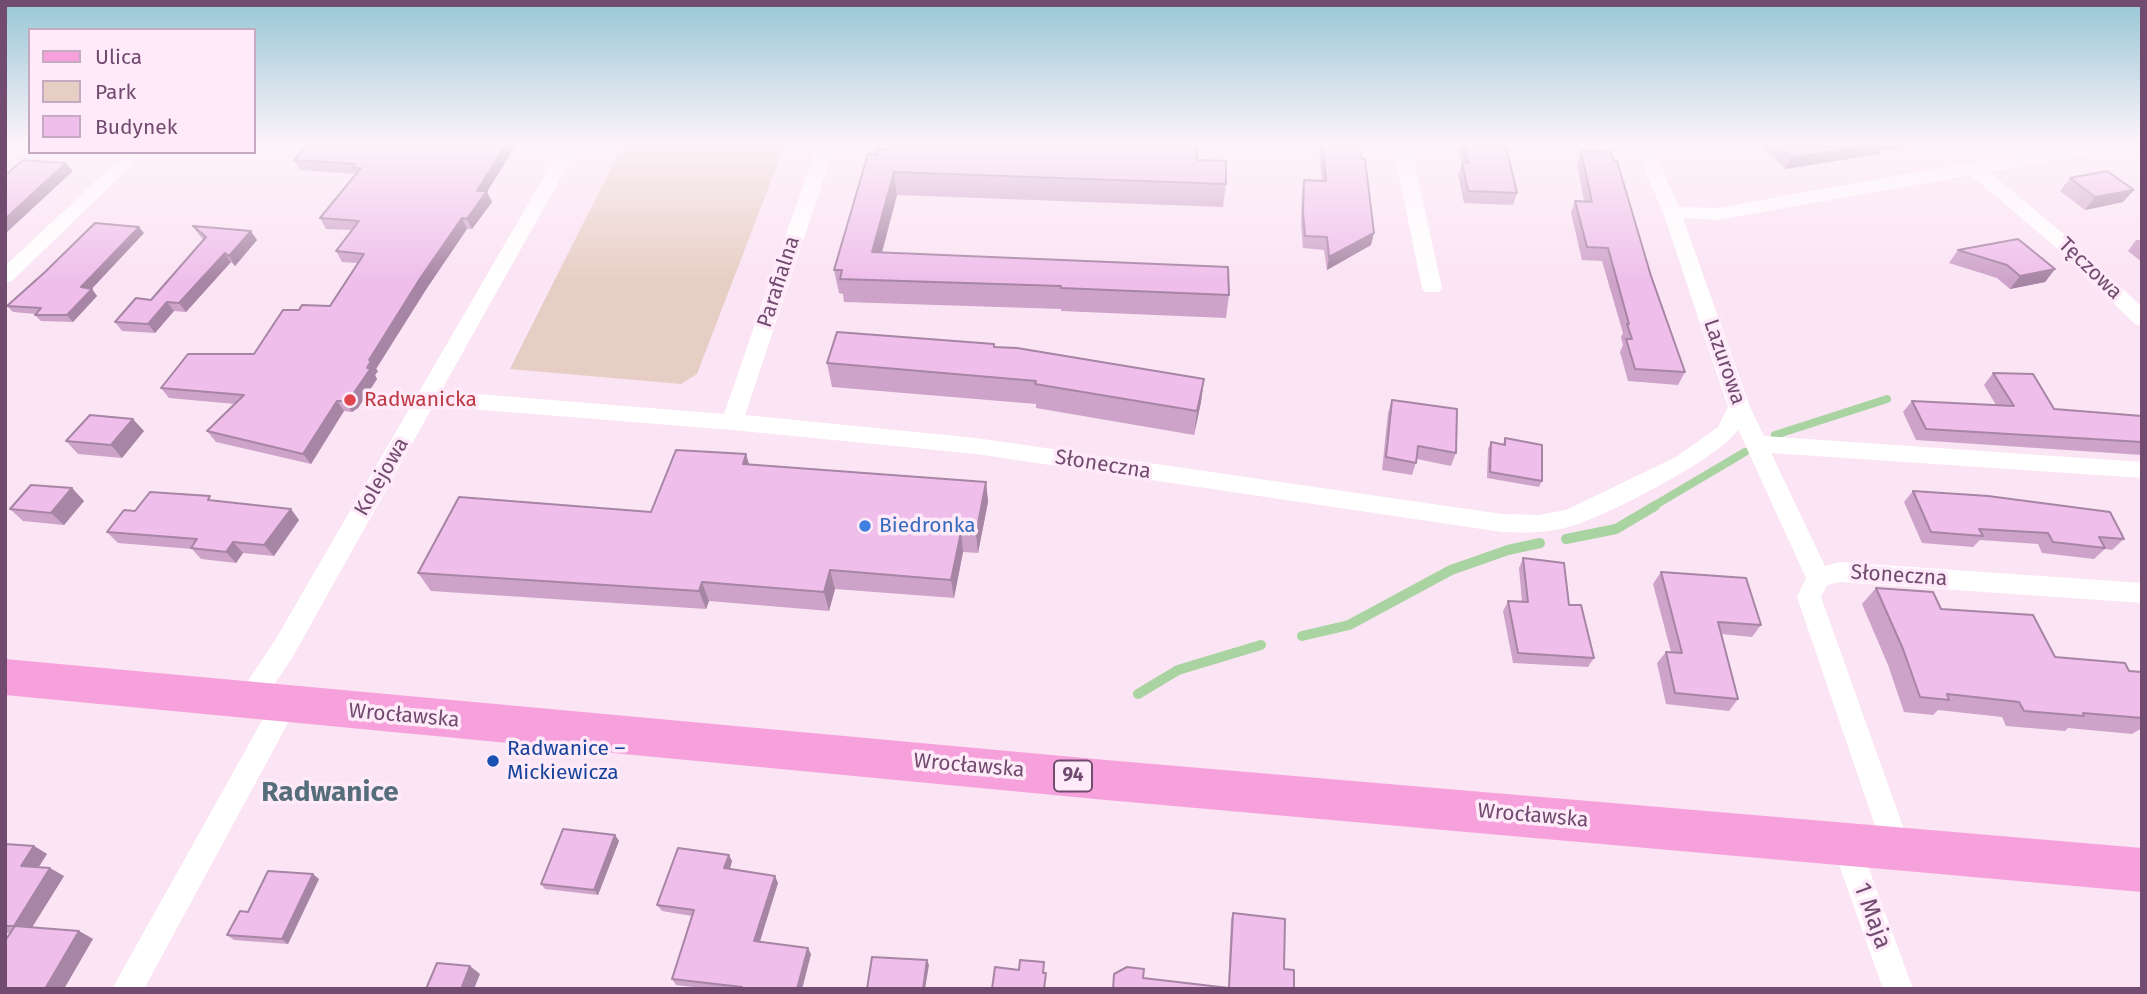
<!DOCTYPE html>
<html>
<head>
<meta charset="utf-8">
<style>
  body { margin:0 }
  #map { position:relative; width:2147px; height:994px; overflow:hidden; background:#fbe4f4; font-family:"Fira Sans",sans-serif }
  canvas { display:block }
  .frame { position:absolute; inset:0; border:7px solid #724b70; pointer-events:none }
  .legend { position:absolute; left:28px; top:28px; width:228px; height:126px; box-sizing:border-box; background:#feeaf8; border:2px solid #c6aac2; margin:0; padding:9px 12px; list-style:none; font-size:21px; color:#724b70 }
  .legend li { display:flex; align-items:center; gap:14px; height:35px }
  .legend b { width:35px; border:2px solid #c6aac2 }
</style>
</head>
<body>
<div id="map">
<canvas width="2147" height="994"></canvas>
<div class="frame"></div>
<ul class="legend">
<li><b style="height:9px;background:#f6a1db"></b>Ulica</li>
<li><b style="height:19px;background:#e7cec4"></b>Park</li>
<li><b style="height:19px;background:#efbeeb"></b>Budynek</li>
</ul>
</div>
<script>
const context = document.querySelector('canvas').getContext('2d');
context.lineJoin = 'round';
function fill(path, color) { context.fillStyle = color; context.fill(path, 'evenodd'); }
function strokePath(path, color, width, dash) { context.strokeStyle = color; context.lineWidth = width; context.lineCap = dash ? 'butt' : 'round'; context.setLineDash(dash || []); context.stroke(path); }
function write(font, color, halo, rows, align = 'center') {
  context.font = font + ' "Fira Sans",sans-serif'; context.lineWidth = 7; context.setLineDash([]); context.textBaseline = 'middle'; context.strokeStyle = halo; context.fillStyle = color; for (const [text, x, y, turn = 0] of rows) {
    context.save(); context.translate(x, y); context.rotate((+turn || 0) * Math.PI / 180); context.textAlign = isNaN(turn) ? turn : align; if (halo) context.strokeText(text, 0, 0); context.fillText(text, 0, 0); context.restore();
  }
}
fill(new Path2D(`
  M624 142H786L697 374 681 384 510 369Z`), '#e7cec4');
strokePath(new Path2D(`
  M1775 435 1887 399
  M1652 507 1745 452`), '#a9d4a1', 8);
strokePath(new Path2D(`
  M1566 539 1616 529 1655 506
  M1302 636 1349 625 1451 570 1508 550 1540 543
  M1138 694 1178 670 1261 645`), '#a9d4a1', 10);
fill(new Path2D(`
  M564 142H581L441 391 724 414 818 142H836L745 415 976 438 1502 514 1539 515 1566 510 1676 457 1718 427 1728 407 1663 212 1632 142H1649L1679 207 1717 208 1972 162 2097 142H2135L2127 147 1989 172 2066 236 2142 307V326L2135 324 2053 245 1971 175 1717 220 1683 218 1750 407 1764 436 2142 462V478L1771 453 1825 566 1840 562 2142 583V603L1840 582 1827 585 1821 597 1911 849 1907 859 1897 863 1887 859 1883 849 1797 597 1806 578 1738 429C1724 456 1604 517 1572 526 1548 533 1526 533 1502 532L976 454 732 430 433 406 292 658 259 707 250 710 241 707 237 699 241 691 274 642Z
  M1392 142H1410L1442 288 1439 292H1425L1422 288Z
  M127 152H145L12 281 5 283V266Z
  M286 691 295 694 299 702 295 710 144 989H112L277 694Z
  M1845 829 1855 833 1859 842 1913 989H1883L1831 842 1835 833Z`), '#fff');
fill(new Path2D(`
  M5 659 1106 760 2142 848V892L1106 800 5 695Z`), '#f6a1db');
fill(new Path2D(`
  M310 142 487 192 492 202 472 229H467L427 288 376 369 378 371 375 375 377 379 358 408 352 412 344 411 311 464 216 442 207 431 235 404 169 398 161 388 254 354 299 310 330 306 358 263 342 262 336 251 352 230 326 229 320 218 355 175V174L300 170 294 160Z
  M1318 142H1358L1371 245 1327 270 1324 250 1303 248 1301 224 1302 192 1304 180 1322 181Z
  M1457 142H1505L1517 193 1513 205 1464 203 1458 175 1462 164Z
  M1761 142H1937L1881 151 1879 154 1785 169 1760 145Z
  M1581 151 1651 276 1685 372 1678 385 1628 381 1620 352 1623 345 1621 337 1623 333 1602 261 1582 260 1571 213 1575 201H1584L1577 163Z
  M868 154 1197 160 1226 184 1223 207 897 195 882 252 1229 295 1226 318 1061 311V309L844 302 843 294 839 293 834 270Z
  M2070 178 2123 202 2085 210 2060 191Z
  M193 226 257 240 235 266 231 262 186 312 174 311 155 333 122 331 115 322 151 300 204 240 199 235Z
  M144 233 91 289 97 296 73 322 41 321 35 315 36 314 13 312 7 306Z
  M2136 240H2142V262L2128 251Z
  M1958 250 2055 269 2045 282 2010 289 1997 278 1949 263Z
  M994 344V347L1204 379 1201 402 1194 435 1036 408V404L832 387 827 363Z
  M1993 373 2054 409 2142 416V455L1916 440 1903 412 1912 401 1996 405 1984 385Z
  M1392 400 1456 453 1451 466 1417 459 1412 475 1382 470 1388 413Z
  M144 431 122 458 78 454 66 441Z
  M1505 438 1542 481 1539 487 1487 478 1488 449 1491 442 1503 444Z
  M750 464 986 482 988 502 978 553 963 552 954 598 835 589 829 611 709 601 706 609 431 591 418 573 651 512Z
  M72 488 84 501 64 525 23 521 10 509Z
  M1913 491 2124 539 2112 550 2105 549 2094 559 2042 553 2038 544 1980 540 1973 547 1922 543 1904 502Z
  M214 500 299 520 274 556 243 553 236 563 201 559 192 549 118 543 107 532 135 511Z
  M1523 558 1569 605 1594 658 1588 667 1513 663 1503 611 1508 601 1522 602 1519 568Z
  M1661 572 1761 625 1752 637 1721 634 1738 699 1729 711 1666 704 1657 663 1666 652H1671L1653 584Z
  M1876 588 1941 609 2055 657 2129 671 2142 672V728L2132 734 2068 728 2065 731 2006 726 2002 717 1938 710 1933 715 1904 712 1888 665 1862 604Z
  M615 835 619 841 598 895 545 889 541 884Z
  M5 844 34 846 47 854 39 867 64 876 32 927 79 931 93 939 5 933Z
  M732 861 730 869 778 883 759 942 811 954 802 989H710L676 985 672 979 692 916 662 911 657 905Z
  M319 879 288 944 234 940 227 935 248 912Z
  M1233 913 1284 969 1294 989H1113L1143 978 1228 988 1231 919Z`), '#cea3ca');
fill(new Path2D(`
  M507 142H518L487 192 492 202 472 229 467 219 477 191Z
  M1883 142H1937L1881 151 1879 154 1785 169 1791 158Z
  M66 163 73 171 5 234V219Z
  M894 172 897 195 876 275 872 252Z
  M2134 190 2123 202 2085 210 2095 197Z
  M462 218 467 229 427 288 376 369 378 371 375 375 377 379 358 408 352 412 345 401 367 368 369 360 421 277Z
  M139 227 144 233 87 294 81 287Z
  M251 231 257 240 235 266 229 256Z
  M1374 233 1371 245 1327 270 1329 257Z
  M225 253 231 262 186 312 179 303Z
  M2055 269 2045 282 2010 289 2020 276Z
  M92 289 97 296 73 322 67 315Z
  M167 302 174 311 155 333 148 324Z
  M1204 379 1201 402 1194 435 1197 411Z
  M337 401 344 411 311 464 303 454Z
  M133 419 144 431 122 458 111 445Z
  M746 454 752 474 743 464Z
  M986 482 988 502 978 553 976 534Z
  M72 488 84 501 64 525 51 513Z
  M291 509 299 520 274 556 264 545Z
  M961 532 963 552 954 598 951 580Z
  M233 542 243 553 236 563 226 552Z
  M830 570 835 589 829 611 824 592Z
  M702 582 709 601 706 609 699 591Z
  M615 835 619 841 598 895 594 890Z
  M34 846 47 854 34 874 21 866Z
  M729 855 732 861 728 875 724 868Z
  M50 868 64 876 28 934 14 926Z
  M313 874 319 879 288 944 282 939Z
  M775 876 778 883 758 948 754 941Z
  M79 931 93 939 64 989H45Z
  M808 948 811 954 802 989H797Z
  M927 960 929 965 925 989H923Z
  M470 966 480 974 474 989H461Z`), '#a785a4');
const building = new Path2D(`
  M310 142H507L477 191H487L467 219 462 218 421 277 369 360 371 361 367 368H371L351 397 345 401H337L303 454 207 431 244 395 161 388 188 354H254L283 310H299L302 305 330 306 364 254 336 251 359 221 320 218 361 168H352L355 164 294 160Z
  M890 142H1197V160L1226 161V184L894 172 872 252 1228 267 1229 295 1061 288V286L840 279 842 270H834L868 154 876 155 877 148 888 149Z
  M1322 142H1358L1362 159H1365L1374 233 1329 257 1327 237 1305 236 1303 212 1304 180 1326 181Z
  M1463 142H1505L1517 193 1468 191 1462 163H1468Z
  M1774 142H1886L1791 158Z
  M1581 151 1611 152 1614 161H1617L1651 276 1685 372 1635 369 1626 339H1632L1627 324H1629L1608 248 1587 247 1575 201 1592 202Z
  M23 160 66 163 5 219V172L8 173Z
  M2107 171 2134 190 2095 197 2070 178Z
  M95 223 139 227 81 287 92 289 67 315H35L41 308 7 306 45 272Z
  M193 226 251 231 229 256 225 253 179 303 167 302 148 324 115 322 136 298 151 300 206 237Z
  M2018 239 2055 269 2020 276 2007 265 1958 250Z
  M837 332 994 344V347L1017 348 1204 379 1197 411 1035 384 1036 381 827 363Z
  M1993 373 2033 374 2054 409 2142 416V442L1926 429 1912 401 2014 406Z
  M1392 400 1457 409 1456 453 1418 446 1416 463 1386 457Z
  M90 415 133 419 111 445 66 441Z
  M1505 438 1542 445V481L1490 472 1491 442 1505 445Z
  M676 450 746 454 743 464 986 482 976 534 961 532 951 580 830 570 824 592 702 582 699 591 418 573 459 497 651 512Z
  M31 485 72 488 51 513 10 509Z
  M1913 491 1988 496 2110 512 2124 539 2099 537 2105 548 2053 542 2048 533 1979 529 1983 536 1931 532Z
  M150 492 210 496 208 500 291 509 264 545 233 542 226 552 191 548 197 539 107 532 124 510 135 511Z
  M1523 558 1564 563 1569 605H1581L1594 658 1518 653 1508 601 1528 602Z
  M1661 572 1746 578 1761 625 1718 622 1738 699 1675 693 1666 652 1682 653Z
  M1876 588 1933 592 1941 609 2033 615 2055 657 2125 663 2129 671 2142 672V718L2083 713 2084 716 2024 711 2019 702 1947 694 1949 700 1920 697 1903 649Z
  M563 829 615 835 594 890 541 884Z
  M5 844 34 846 21 866 50 868 14 926H5Z
  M678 848 729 855 724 868 775 876 754 941 808 948 797 989H741L742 987 672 979 694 910 657 905Z
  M268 871 313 874 282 939 227 935 240 911 248 912Z
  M1233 913 1285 919 1284 969 1294 970V989H1113L1114 974 1127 967 1144 969 1143 978 1229 988Z
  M15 926 79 931 45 989H5V941Z
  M872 957 927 960 923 989H867Z
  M1020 960 1044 962 1043 973H1046L1044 989H992L995 967 1019 970Z
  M437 963 470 966 461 989H426Z`);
fill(building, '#efbeeb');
strokePath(building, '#a785a4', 2);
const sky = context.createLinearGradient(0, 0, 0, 281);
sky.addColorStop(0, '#98c7d6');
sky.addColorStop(0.51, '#fdf3fa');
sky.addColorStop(1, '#fdf3fa00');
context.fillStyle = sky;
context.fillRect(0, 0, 2147, 281);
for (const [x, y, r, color] of [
  [350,400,7,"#e0444e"],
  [865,526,7,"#3f7fe0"],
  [493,761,7,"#1a4fb4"]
]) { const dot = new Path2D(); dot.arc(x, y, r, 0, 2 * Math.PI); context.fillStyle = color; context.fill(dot); strokePath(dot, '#feeaf8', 2.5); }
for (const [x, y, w] of [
  [1073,776,38]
]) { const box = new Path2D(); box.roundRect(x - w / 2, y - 15.5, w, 31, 5); context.fillStyle = '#feeaf8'; context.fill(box); strokePath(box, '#724b70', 2); }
write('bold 19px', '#724b70', null, [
  ["94",1073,776]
]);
write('21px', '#724b70', '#feeaf8', [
  ["Tęczowa",2090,269,44],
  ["Parafialna",779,282,-72],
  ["Lazurowa",1724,362,71],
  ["Słoneczna",1103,465,9],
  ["Kolejowa",382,477,-60],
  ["Słoneczna",1899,576,4],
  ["Wrocławska",404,716,5],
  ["Wrocławska",969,766,5],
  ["Wrocławska",1533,816,5]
]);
write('21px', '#be3a42', '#feeaf8', [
  ["Radwanicka",364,400]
], 'left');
write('21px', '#366cbe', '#feeaf8', [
  ["Biedronka",879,526]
], 'left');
write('21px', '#164399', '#feeaf8', [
  ["Radwanice –",507,749],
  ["Mickiewicza",507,773]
], 'left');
write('24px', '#724b70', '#feeaf8', [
  ["1 Maja",1872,916,70]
]);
write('bold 28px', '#566e7b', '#feeaf8', [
  ["Radwanice",330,793]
]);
</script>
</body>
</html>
